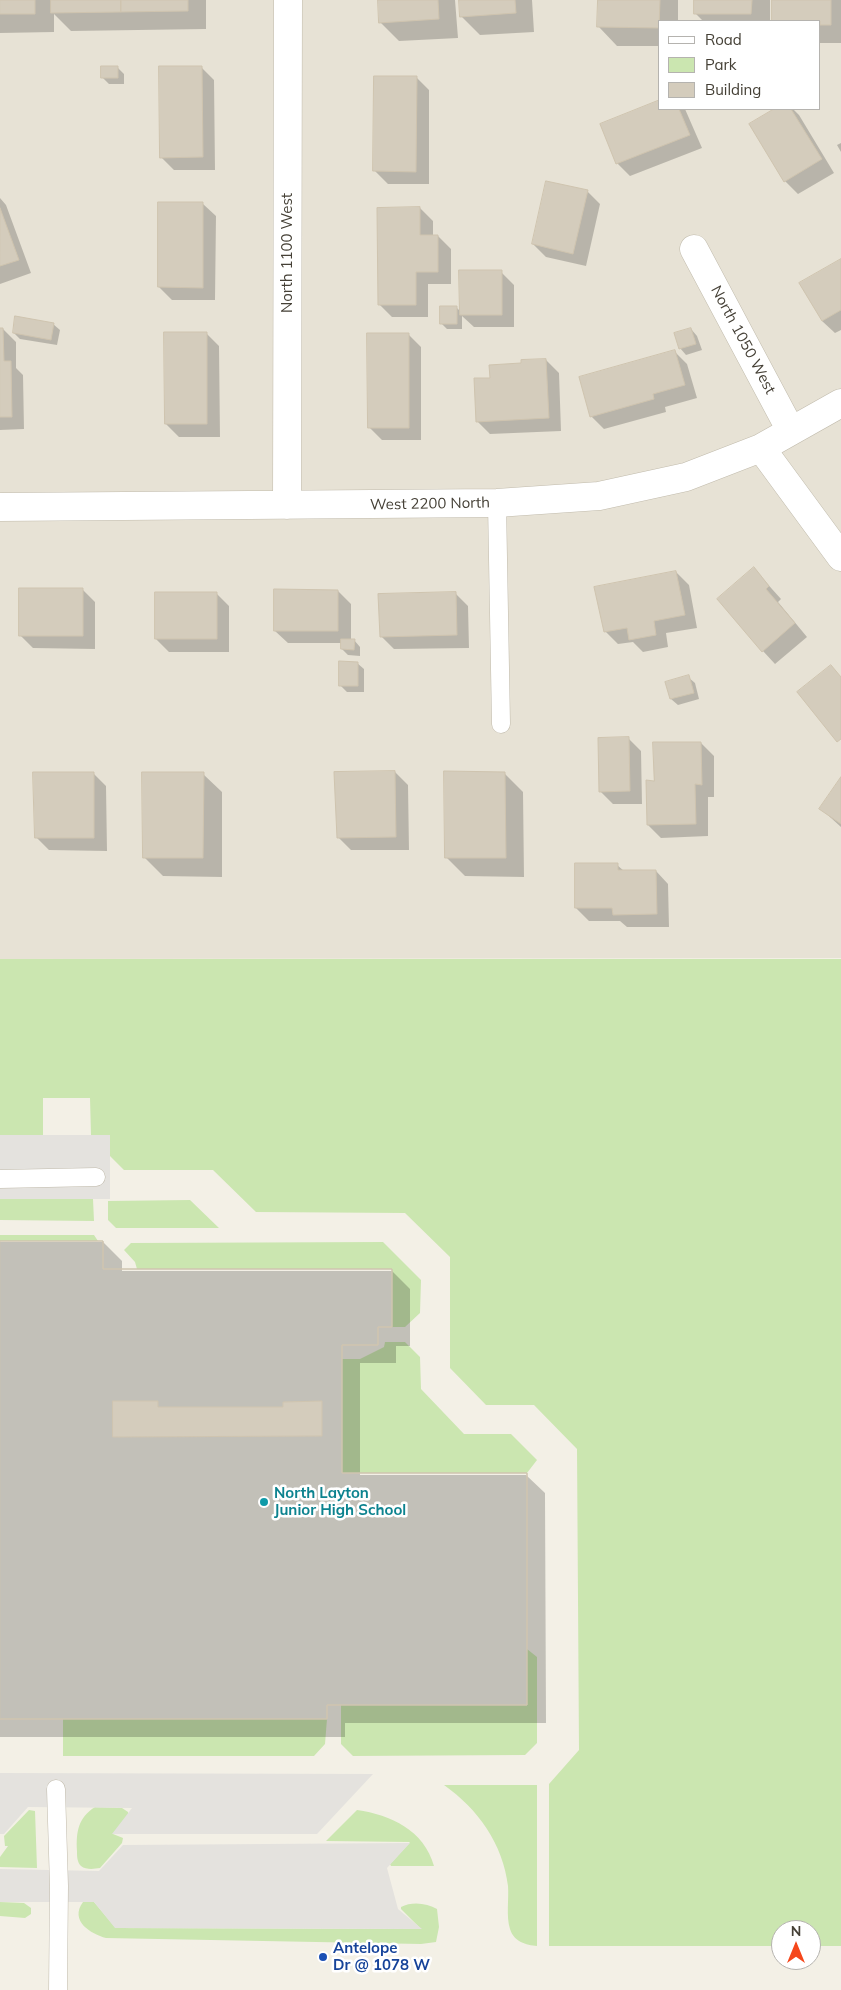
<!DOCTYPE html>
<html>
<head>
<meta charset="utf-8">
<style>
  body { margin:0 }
  #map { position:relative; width:841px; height:1990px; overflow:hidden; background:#f3f0e6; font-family:Mulish,sans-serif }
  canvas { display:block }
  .legend { position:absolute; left:658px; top:20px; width:162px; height:90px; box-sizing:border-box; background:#fff; border:1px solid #b5b3af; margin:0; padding:6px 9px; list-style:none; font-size:15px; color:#454036 }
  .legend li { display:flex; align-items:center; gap:10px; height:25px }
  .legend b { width:25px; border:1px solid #b5b3af }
  .north { position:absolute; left:771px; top:1920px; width:50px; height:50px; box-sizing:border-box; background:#fff; border:1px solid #b5b3af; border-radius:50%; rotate:0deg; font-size:14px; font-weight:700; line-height:20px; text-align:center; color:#454036 }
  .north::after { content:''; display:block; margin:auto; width:18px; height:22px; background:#f5471b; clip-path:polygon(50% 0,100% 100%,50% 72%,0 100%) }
</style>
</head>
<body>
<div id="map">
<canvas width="841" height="1990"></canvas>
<ul class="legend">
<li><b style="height:6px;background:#fff"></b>Road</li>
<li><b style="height:14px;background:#cbe6b0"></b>Park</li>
<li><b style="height:14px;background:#d4ccbc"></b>Building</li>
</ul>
<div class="north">N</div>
</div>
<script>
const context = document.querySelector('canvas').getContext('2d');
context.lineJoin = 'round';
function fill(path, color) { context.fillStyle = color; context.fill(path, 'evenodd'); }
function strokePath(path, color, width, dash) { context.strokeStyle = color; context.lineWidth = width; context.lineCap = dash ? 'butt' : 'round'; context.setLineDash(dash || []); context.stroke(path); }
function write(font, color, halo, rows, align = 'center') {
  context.font = font + ' Mulish,sans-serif'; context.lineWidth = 5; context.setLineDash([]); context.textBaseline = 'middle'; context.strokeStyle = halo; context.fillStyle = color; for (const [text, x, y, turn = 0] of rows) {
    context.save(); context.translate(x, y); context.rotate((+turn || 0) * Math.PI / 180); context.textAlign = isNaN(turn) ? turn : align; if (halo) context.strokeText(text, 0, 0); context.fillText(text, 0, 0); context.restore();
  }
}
fill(new Path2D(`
  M0 0H841V958L0 959ZM660 21H820V109H660Z`), '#e7e2d5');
fill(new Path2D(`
  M0 959H841V1946H811V1930H781V1946H549V1784L579 1750 577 1449 534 1405H486L450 1368V1257L405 1213 256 1212 213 1170H124L110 1156V1135H91L90 1098H43V1135H0Z
  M0 1199H93L94 1221 0 1220Z
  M190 1200 219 1228H116L108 1220V1201Z
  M0 1235H94L98 1241H0Z
  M383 1242 421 1280 420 1313 405 1327H392V1269H137L135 1262 124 1250 131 1243Z
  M385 1342H405L420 1357 421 1389 464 1434H511L537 1460 527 1473H342V1359H360L384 1347Z
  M527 1649 537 1657V1743L525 1755 353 1756 341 1744V1705H527Z
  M63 1719H327L325 1744 314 1756H63Z
  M444 1785H537V1946C526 1945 514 1942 510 1929 506 1916 509 1899 508 1886 503 1844 478 1809 444 1785Z
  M95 1807 122 1808 128 1812V1815L113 1834 123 1838 122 1843 100 1868C94 1869 86 1870 81 1866 77 1862 77 1856 77 1851 76 1832 78 1818 95 1807Z
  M29 1810 35 1811 37 1868 0 1867V1857L8 1846H5L4 1836Z
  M357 1810C391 1815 424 1830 434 1866H391L390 1864 410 1842 326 1841Z
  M0 1902 24 1903 31 1908V1914L25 1918 0 1916Z
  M83 1902H94L116 1928 421 1929 401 1909V1907C412 1901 427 1903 437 1909L439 1927 436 1942 421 1944 106 1938C91 1934 69 1921 83 1902Z`), '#cbe6b0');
fill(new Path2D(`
  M0 1135H110V1199H0Z
  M0 1773 373 1774 317 1834H112L132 1808 28 1807 4 1834H0Z
  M410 1843 387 1868 398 1909 422 1929 115 1928 94 1902H0V1869L99 1871 123 1845Z`), '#e4e2de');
fill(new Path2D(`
  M0 0H206V29L71 31 54 14V32L0 33Z
  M379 0H455L458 38 399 41 380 22Z
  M461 0H532L534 32 480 35 461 16Z
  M599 0H678V21H660V46H617L599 27Z
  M695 0H770V21H703L695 13Z
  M773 0H841V43H820V21H774Z
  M201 67 214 80 215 170H174L161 157Z
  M118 68 124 74V84H109L102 77Z
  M416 77 429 90V184H388L375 171Z
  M660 109H685L702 148 630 176 617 163Z
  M776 109H793L799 115 834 173 798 194 785 181 750 125Z
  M841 143V152L837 145Z
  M587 191 600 204 586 266 546 257 533 244Z
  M0 198 6 205 31 273 0 284Z
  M203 204 216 216 215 300H172L159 287Z
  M420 208 433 221V236H438L451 249V284H428V317H392L379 304Z
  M841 260V330L835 333 822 321Z
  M501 272 514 285V327H474L462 316V329H447L441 323 456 307 461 312Z
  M53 324 60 330 57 345 20 339 14 333Z
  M0 329H3L16 342V368L23 375 24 429 0 430Z
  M691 329 697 336 702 350 686 355 680 348Z
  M206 333 219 346 220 437H179L166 424Z
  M408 334 421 347V440H382L369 427Z
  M674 351 687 364 697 398 665 407 666 412 604 429 591 416Z
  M546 360 559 373 561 431 490 434 477 421 491 379 523 364Z
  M754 569 781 599 778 602 807 637 775 664 763 651Z
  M676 572 689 585 697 628 666 633 668 647 643 652 633 642 618 644 605 631Z
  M82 589 95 602V649L33 648 20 635Z
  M338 591 351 604V640H354L360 647V656L348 655 342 649V643H288L275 631Z
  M216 593 229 606V652H169L156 639Z
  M455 593 468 606 469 648 394 649 381 636Z
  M357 663 364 669V692H347L340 685Z
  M688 677 695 683 699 699 678 705 671 699Z
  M628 738 641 751 642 804H613L600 791Z
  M701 743 714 756V797H708V836L661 838 648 825 655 782Z
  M395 772 408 785 409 850H351L338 837Z
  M93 773 106 786 107 851 49 850 36 837Z
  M504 773 523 792 524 877 465 876 446 857Z
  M203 774 222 792V877L163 876 144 857Z
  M841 779V827L820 808Z
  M617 865 624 871H656L668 884 669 927H627L620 921H589L576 908Z
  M0 1242H103L122 1261V1271H392L410 1289V1346H396V1363H360V1475H526L545 1493 546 1723H345V1737H0Z`), '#0003');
const building = new Path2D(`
  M0 0H35V14H0Z
  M51 0H121V12L51 13Z
  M121 0H188V11L121 12Z
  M378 0H438L439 19 379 23Z
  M459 0H515L516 13 460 17Z
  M598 0H660L659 28 597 27Z
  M694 0H752L751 14H694Z
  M772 0H831V25H820V21H772Z
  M101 66H118V78H101Z
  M159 66H202L203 157 160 158Z
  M374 76H417L416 172 373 171Z
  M660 100V109H679L690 135 616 164 600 124Z
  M774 109H791L822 159 784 182 749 124Z
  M546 181 588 190 573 254 532 244Z
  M158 202H203V288L158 287Z
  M420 207V235H438V272H416V305H378L377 208Z
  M0 208 19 260 0 266Z
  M841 259V310L822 321 799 283Z
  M459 270H502V315H460Z
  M440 306H457V324H440Z
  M15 316 54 323 51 340 13 333Z
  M0 328H3L4 361H11L12 417H0Z
  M691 328 696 344 679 349 674 333Z
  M164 332H207V424H165Z
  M367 333H409V428H368Z
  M675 350 685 385 653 394 654 399 590 417 579 377Z
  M546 359 549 418 476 422 474 378H490L489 365 521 363V360Z
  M754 567 769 586 766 589 795 623 762 652 717 599Z
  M676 571 685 615 654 621 656 635 629 640 627 628 604 632 594 587Z
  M19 588H83V636H19Z
  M274 589 338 590V631H274Z
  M155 592H217V639H155Z
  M456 592 457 635 380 637 378 594Z
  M341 639H355L354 650 341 649Z
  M339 661 358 662V686H339Z
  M831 665 841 677V739L837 742 797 692Z
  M689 675 694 693 670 699 665 682Z
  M629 737 630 791 599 792 598 738Z
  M653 742H701L702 785 695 784 696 824 647 825 646 780 654 781Z
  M395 771 396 837 337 838 334 772Z
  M444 771 505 772 506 858H445Z
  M33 772H94V838H35Z
  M142 772H204L203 858H143Z
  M841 777V824L819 809Z
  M575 863H618V870H656L657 914 613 915 612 908H575Z
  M0 1241H103V1269H392V1327H378V1345H342V1473H527V1705H327V1719H0ZM113 1401H158V1407H283V1402L322 1401V1436L113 1437Z
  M0 1241H103V1269H392V1327H378V1345H342V1473H527V1705H327V1719H0Z`);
fill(building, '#d4ccbc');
strokePath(building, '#cfc4af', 1);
const service = new Path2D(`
  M497 503 501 724
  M0 1179 96 1177
  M56 1789 59 1886 58 1990`);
const minor = new Path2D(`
  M694 249 791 431
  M761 448 841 557
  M287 505 288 0
  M0 507 497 503 599 496 686 477 761 448 841 403`);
strokePath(service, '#c1bbac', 19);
strokePath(minor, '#c1bbac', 29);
strokePath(service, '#fff', 18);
strokePath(minor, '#fff', 28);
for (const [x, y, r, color] of [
  [264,1502,5,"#0f9aa8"],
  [323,1957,5,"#1a4fb4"]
]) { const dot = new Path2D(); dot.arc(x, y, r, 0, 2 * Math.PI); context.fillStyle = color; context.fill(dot); strokePath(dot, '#fff', 2); }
write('15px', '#454036', '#fff', [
  ["North 1100 West",287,253,-90],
  ["North 1050 West",743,340,62],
  ["West 2200 North",430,504,-1]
]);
write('bold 15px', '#0d838f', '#fff', [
  ["North Layton",274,1493],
  ["Junior High School",274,1510]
], 'left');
write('bold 15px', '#164399', '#fff', [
  ["Antelope",333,1948],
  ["Dr @ 1078 W",333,1965]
], 'left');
</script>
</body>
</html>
